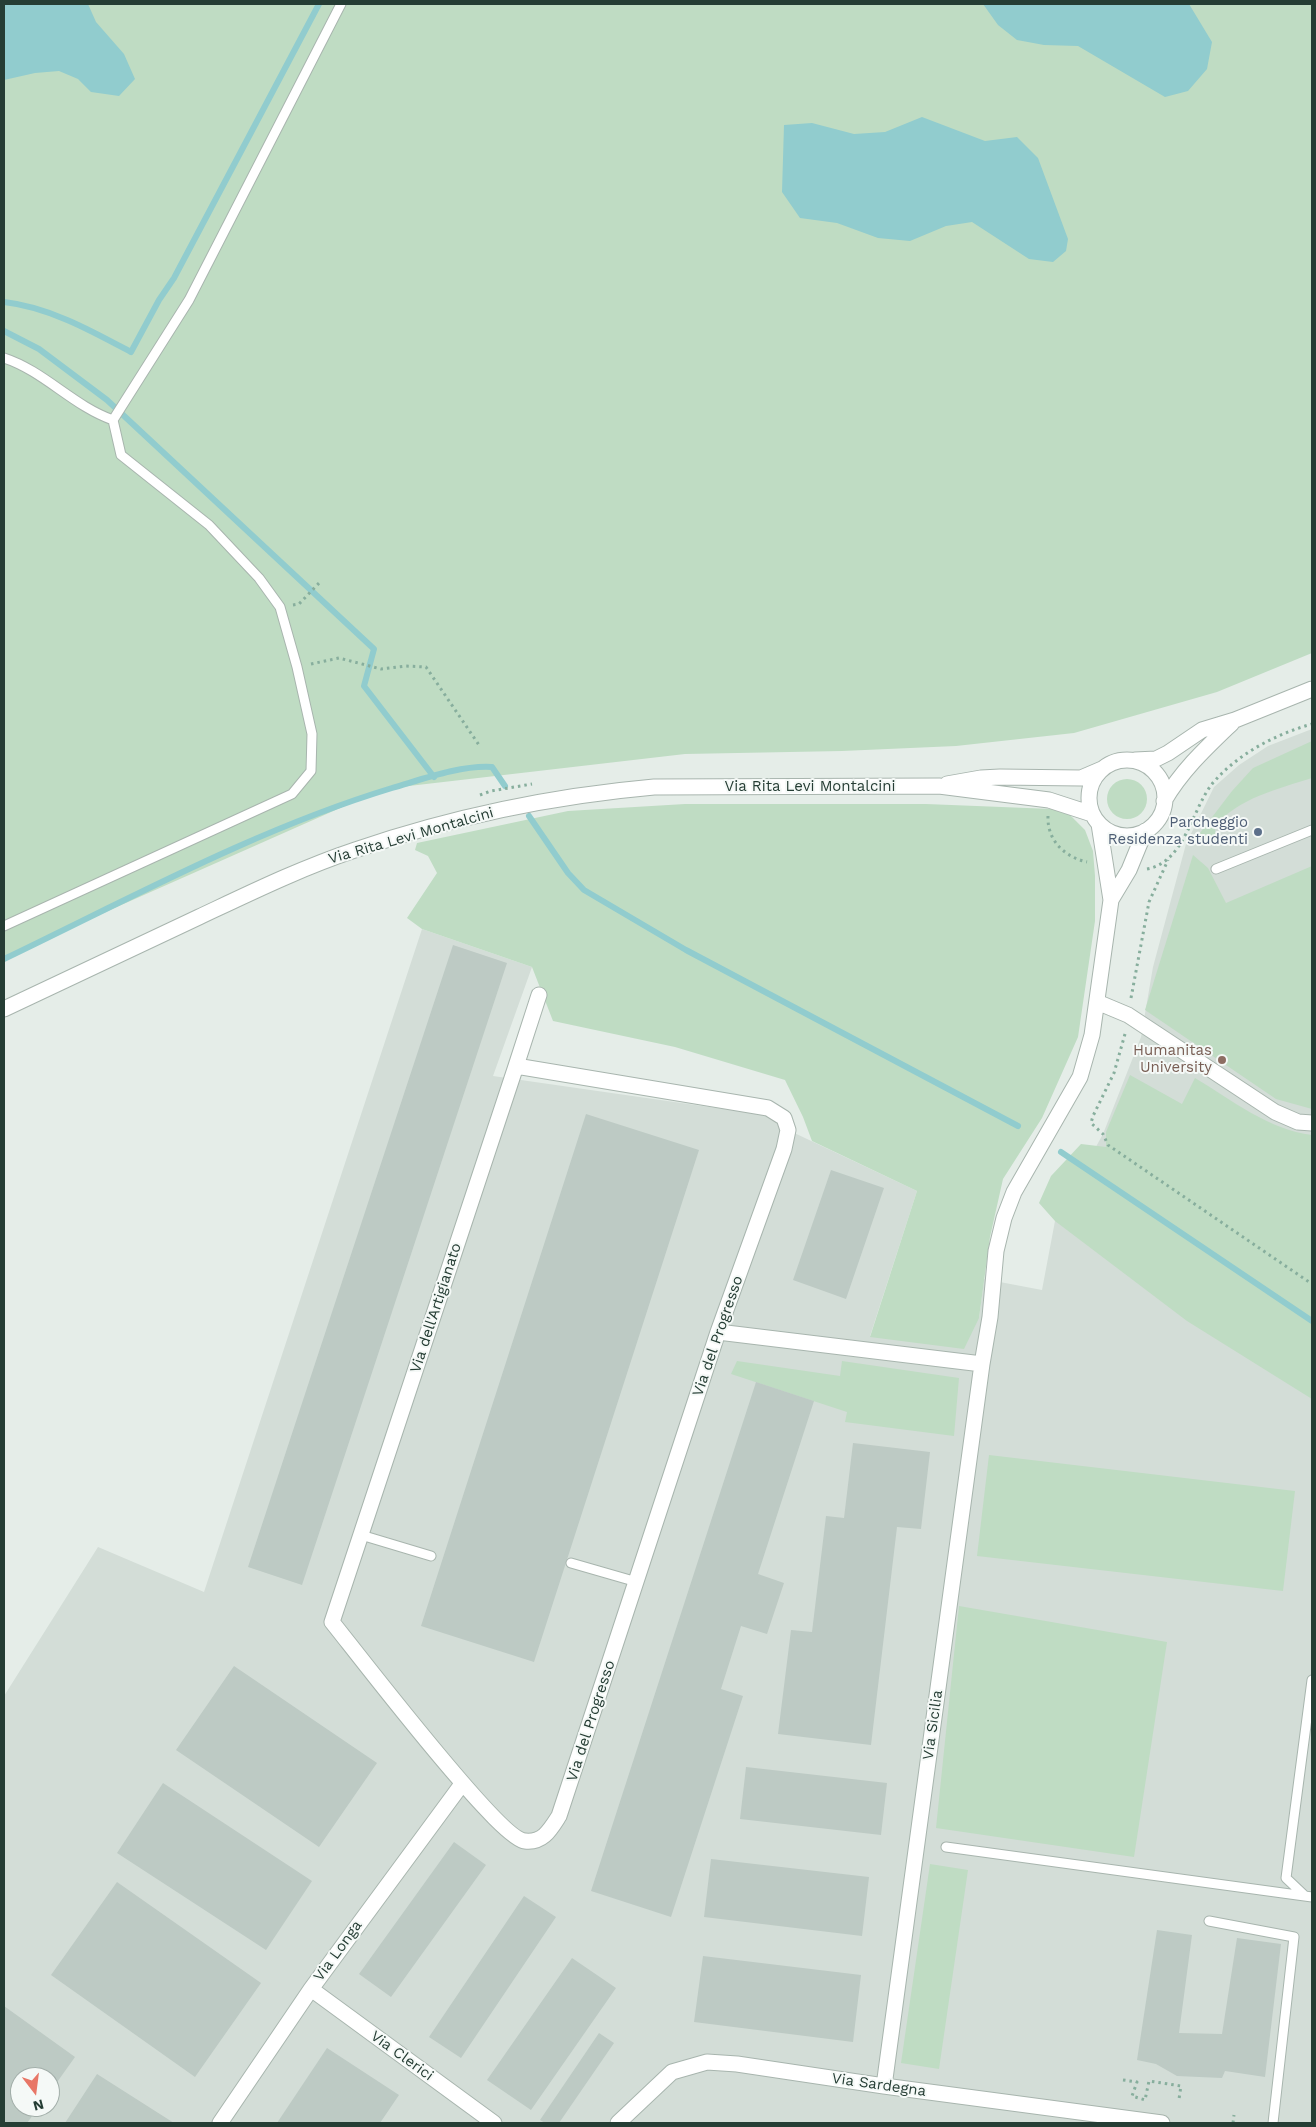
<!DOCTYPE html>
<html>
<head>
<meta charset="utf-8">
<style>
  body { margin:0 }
  #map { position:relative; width:1316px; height:2127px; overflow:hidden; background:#e5ede8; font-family:"Work Sans",sans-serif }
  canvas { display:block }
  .frame { position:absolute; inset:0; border:5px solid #253d34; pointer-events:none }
  .north { position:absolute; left:10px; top:2067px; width:50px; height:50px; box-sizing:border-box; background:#f5f9f7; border:1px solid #a2aea9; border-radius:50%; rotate:165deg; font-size:14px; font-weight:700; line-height:20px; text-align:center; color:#253d34 }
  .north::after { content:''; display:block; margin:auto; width:18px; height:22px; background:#e87767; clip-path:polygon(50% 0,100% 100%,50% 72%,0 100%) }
</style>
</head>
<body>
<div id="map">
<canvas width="1316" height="2127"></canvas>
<div class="frame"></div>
<div class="north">N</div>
</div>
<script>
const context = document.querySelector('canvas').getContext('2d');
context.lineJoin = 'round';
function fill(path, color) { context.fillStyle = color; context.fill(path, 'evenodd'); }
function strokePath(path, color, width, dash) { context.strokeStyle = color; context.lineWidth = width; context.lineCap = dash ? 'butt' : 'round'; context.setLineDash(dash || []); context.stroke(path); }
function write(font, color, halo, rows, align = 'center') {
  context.font = font + ' "Work Sans",sans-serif'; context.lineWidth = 4; context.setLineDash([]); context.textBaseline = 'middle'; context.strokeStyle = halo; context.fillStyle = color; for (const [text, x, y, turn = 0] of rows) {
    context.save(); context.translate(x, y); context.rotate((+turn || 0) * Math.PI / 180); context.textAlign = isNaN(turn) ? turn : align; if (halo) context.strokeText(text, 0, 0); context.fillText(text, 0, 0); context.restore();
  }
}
fill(new Path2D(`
  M1312 729V2123H4V1696L98 1547 204 1592 422 929 532 967 493 1076 765 1115 788 1130 917 1191 870 1336 979 1318 984 1279 1042 1290 1055 1221 1103 1134 1141 1037 1153 967 1186 844 1214 787 1239 765 1268 746ZM20 2077H50V2107H20Z`), '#d3ddd7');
fill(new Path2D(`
  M4 4H1312V653L1217 692 1074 733 956 746 842 751 685 754 383 789 4 957Z
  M1312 741V778C1278 789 1238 798 1214 827L1218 840H1205L1200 833 1232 791 1253 768Z
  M1107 799a20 20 0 1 1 40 0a20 20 0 1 1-40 0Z
  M685 804H926L1052 809 1070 815 1085 830 1093 851 1095 876V921L1078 1037 1042 1118 1003 1179 990 1237 979 1318 964 1349 870 1337 917 1191 812 1141 803 1117 785 1080 675 1047 553 1021 532 967 422 929 407 918 437 873 428 856 415 850 417 843 568 811Z
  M1193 855 1208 868 1226 903 1312 866V1109L1276 1099 1145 1010Z
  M1130 1075 1182 1104 1195 1078C1232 1100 1269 1130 1312 1135V1399L1187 1321 1055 1221 1039 1203 1051 1176 1081 1144 1106 1147V1132Z
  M737 1361 840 1376 842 1361 959 1378 954 1436 845 1422 847 1412 731 1374Z
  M989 1455 1295 1491 1283 1591 977 1556Z
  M959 1606 1167 1642 1134 1857 936 1828Z
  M930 1864 968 1870 939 2069 901 2063Z`), '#bfdcc3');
fill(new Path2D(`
  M4 4H88L96 22 124 54 135 79 119 96 91 92 78 79 59 71 35 73 4 80Z
  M983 4H1189L1212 42 1207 69 1188 91 1165 97 1078 46 1044 45 1017 40 998 25Z
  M922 117 985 141 1017 137 1038 158 1068 239 1066 251 1053 262 1029 259 972 222 946 226 910 241 878 238 837 223 800 218 782 192 784 125 812 123 854 134 885 132Z`), '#91ccce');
strokePath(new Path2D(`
  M4 302C49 307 92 331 131 352L159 300 174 278 319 4
  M4 331 39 349 107 400 374 649 364 686 434 777
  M529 816 568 873 584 890 686 950 1018 1126
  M4 959C131 898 257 829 392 788 423 779 461 765 492 767L505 786
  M1061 1152 1312 1321`), '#91ccce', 6);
fill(new Path2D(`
  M453 945 507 963 302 1585 248 1567Z
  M586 1114 699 1150 534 1662 421 1626Z
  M831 1170 884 1188 846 1299 793 1280Z
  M756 1382 814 1401 758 1574 784 1583 767 1634 741 1626 721 1689 743 1696 671 1917 591 1891Z
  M853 1443 930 1452 921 1529 897 1527 871 1745 778 1734 791 1630 812 1632 826 1516 844 1518Z
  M234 1666 377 1763 319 1847 176 1750Z
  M746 1767 887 1783 881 1835 740 1819Z
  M163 1783 312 1881 266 1950 117 1853Z
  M454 1842 486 1865 391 1997 359 1974Z
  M711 1859 869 1877 862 1936 704 1917Z
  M117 1882 261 1983 195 2077 51 1975Z
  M524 1896 556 1917 461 2058 429 2037Z
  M1157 1930 1192 1935 1179 2033 1222 2034 1237 1938 1281 1944 1265 2077 1225 2071 1222 2078 1177 2076 1156 2064 1137 2060Z
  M703 1956 861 1975 853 2042 694 2022Z
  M572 1958 616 1988 531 2110 487 2080Z
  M4 2006 75 2057 50 2092V2077H20V2107H39L27 2123H4Z
  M599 2033 614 2043 559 2123H545L540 2120Z
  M327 2048 399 2095 380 2123H277Z
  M97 2074 174 2123H65Z`), '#bdcac4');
const lane = new Path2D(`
  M4 358C44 371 73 406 113 420
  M1216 869 1312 830
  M4 926 292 794 311 771 312 734 297 667 280 607 259 578 209 525 121 455 113 420 189 300 341 4
  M361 1535 431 1556
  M571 1563 637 1582
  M946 1847 1312 1897
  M1305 1896 1286 1878 1312 1680
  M1209 1921 1294 1937 1273 2123`);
const street = new Path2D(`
  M1135 760 1156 759 1168 753 1202 730 1235 720 1312 689
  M1089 798a38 38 0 1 1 76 0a38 38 0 1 1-76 0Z
  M947 784 981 778 1000 777 1081 778 1102 769
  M1164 801C1182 770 1207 747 1232 723
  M1111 900 1129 870 1145 831
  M1097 1002 1128 1015 1275 1112 1298 1122 1312 1123
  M4 1009C69 978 134 947 199 917 250 893 301 868 355 850 452 817 552 796 654 787L939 786 1049 800 1092 814
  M516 1066 768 1108 784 1118 788 1130 784 1149 718 1332 559 1816C550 1830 543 1843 525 1841 499 1839 357 1653 332 1622L516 1066 539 995
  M718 1332 982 1364
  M311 1989 494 2123
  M884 2086 982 1364 990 1317 996 1251 1004 1218 1014 1192 1080 1077 1092 1035 1111 900 1099 824
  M220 2123 311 1989 462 1784
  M618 2123 672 2072 707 2062 737 2064 884 2086 1162 2123`);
strokePath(lane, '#a8b5ae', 11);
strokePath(street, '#a8b5ae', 17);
strokePath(new Path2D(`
  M293 605 299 604 321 581
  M311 664 339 658 381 669 406 666 426 667 479 745
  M480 795 491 791 532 784
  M1048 816C1047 841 1065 857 1087 862
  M1147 869C1185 862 1191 811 1212 784 1237 754 1276 734 1312 724
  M1131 998 1149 902 1168 860
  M1125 1034 1114 1073 1093 1116 1091 1123 1103 1134 1108 1145 1312 1284
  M1123 2080 1137 2082 1132 2096 1145 2100 1149 2081 1181 2086 1179 2099
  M1233 2123 1234 2115`), '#87ae9d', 3, [2.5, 4]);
strokePath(lane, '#fff', 9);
strokePath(street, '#fff', 15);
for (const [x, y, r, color] of [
  [1258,832,5,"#5c6f8a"],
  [1222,1060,5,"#8d6e63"]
]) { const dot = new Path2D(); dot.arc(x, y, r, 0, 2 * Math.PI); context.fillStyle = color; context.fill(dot); strokePath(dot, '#f5f9f7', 2); }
write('15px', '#253d34', '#f5f9f7', [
  ["Via Rita Levi Montalcini",810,787],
  ["Via Rita Levi Montalcini",411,836,-16],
  ["Via dell'Artigianato",436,1308,-72],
  ["Via del Progresso",718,1336,-71],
  ["Via del Progresso",591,1721,-72],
  ["Via Sicilia",933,1725,-82],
  ["Via Longa",338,1951,-54],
  ["Via Clerici",402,2056,36],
  ["Via Sardegna",879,2085,8]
]);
write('15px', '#4e5e75', '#f5f9f7', [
  ["Parcheggio",1248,823],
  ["Residenza studenti",1248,840]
], 'right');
write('15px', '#785e54', '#f5f9f7', [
  ["Humanitas",1212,1051],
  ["University",1212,1068]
], 'right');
</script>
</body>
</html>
